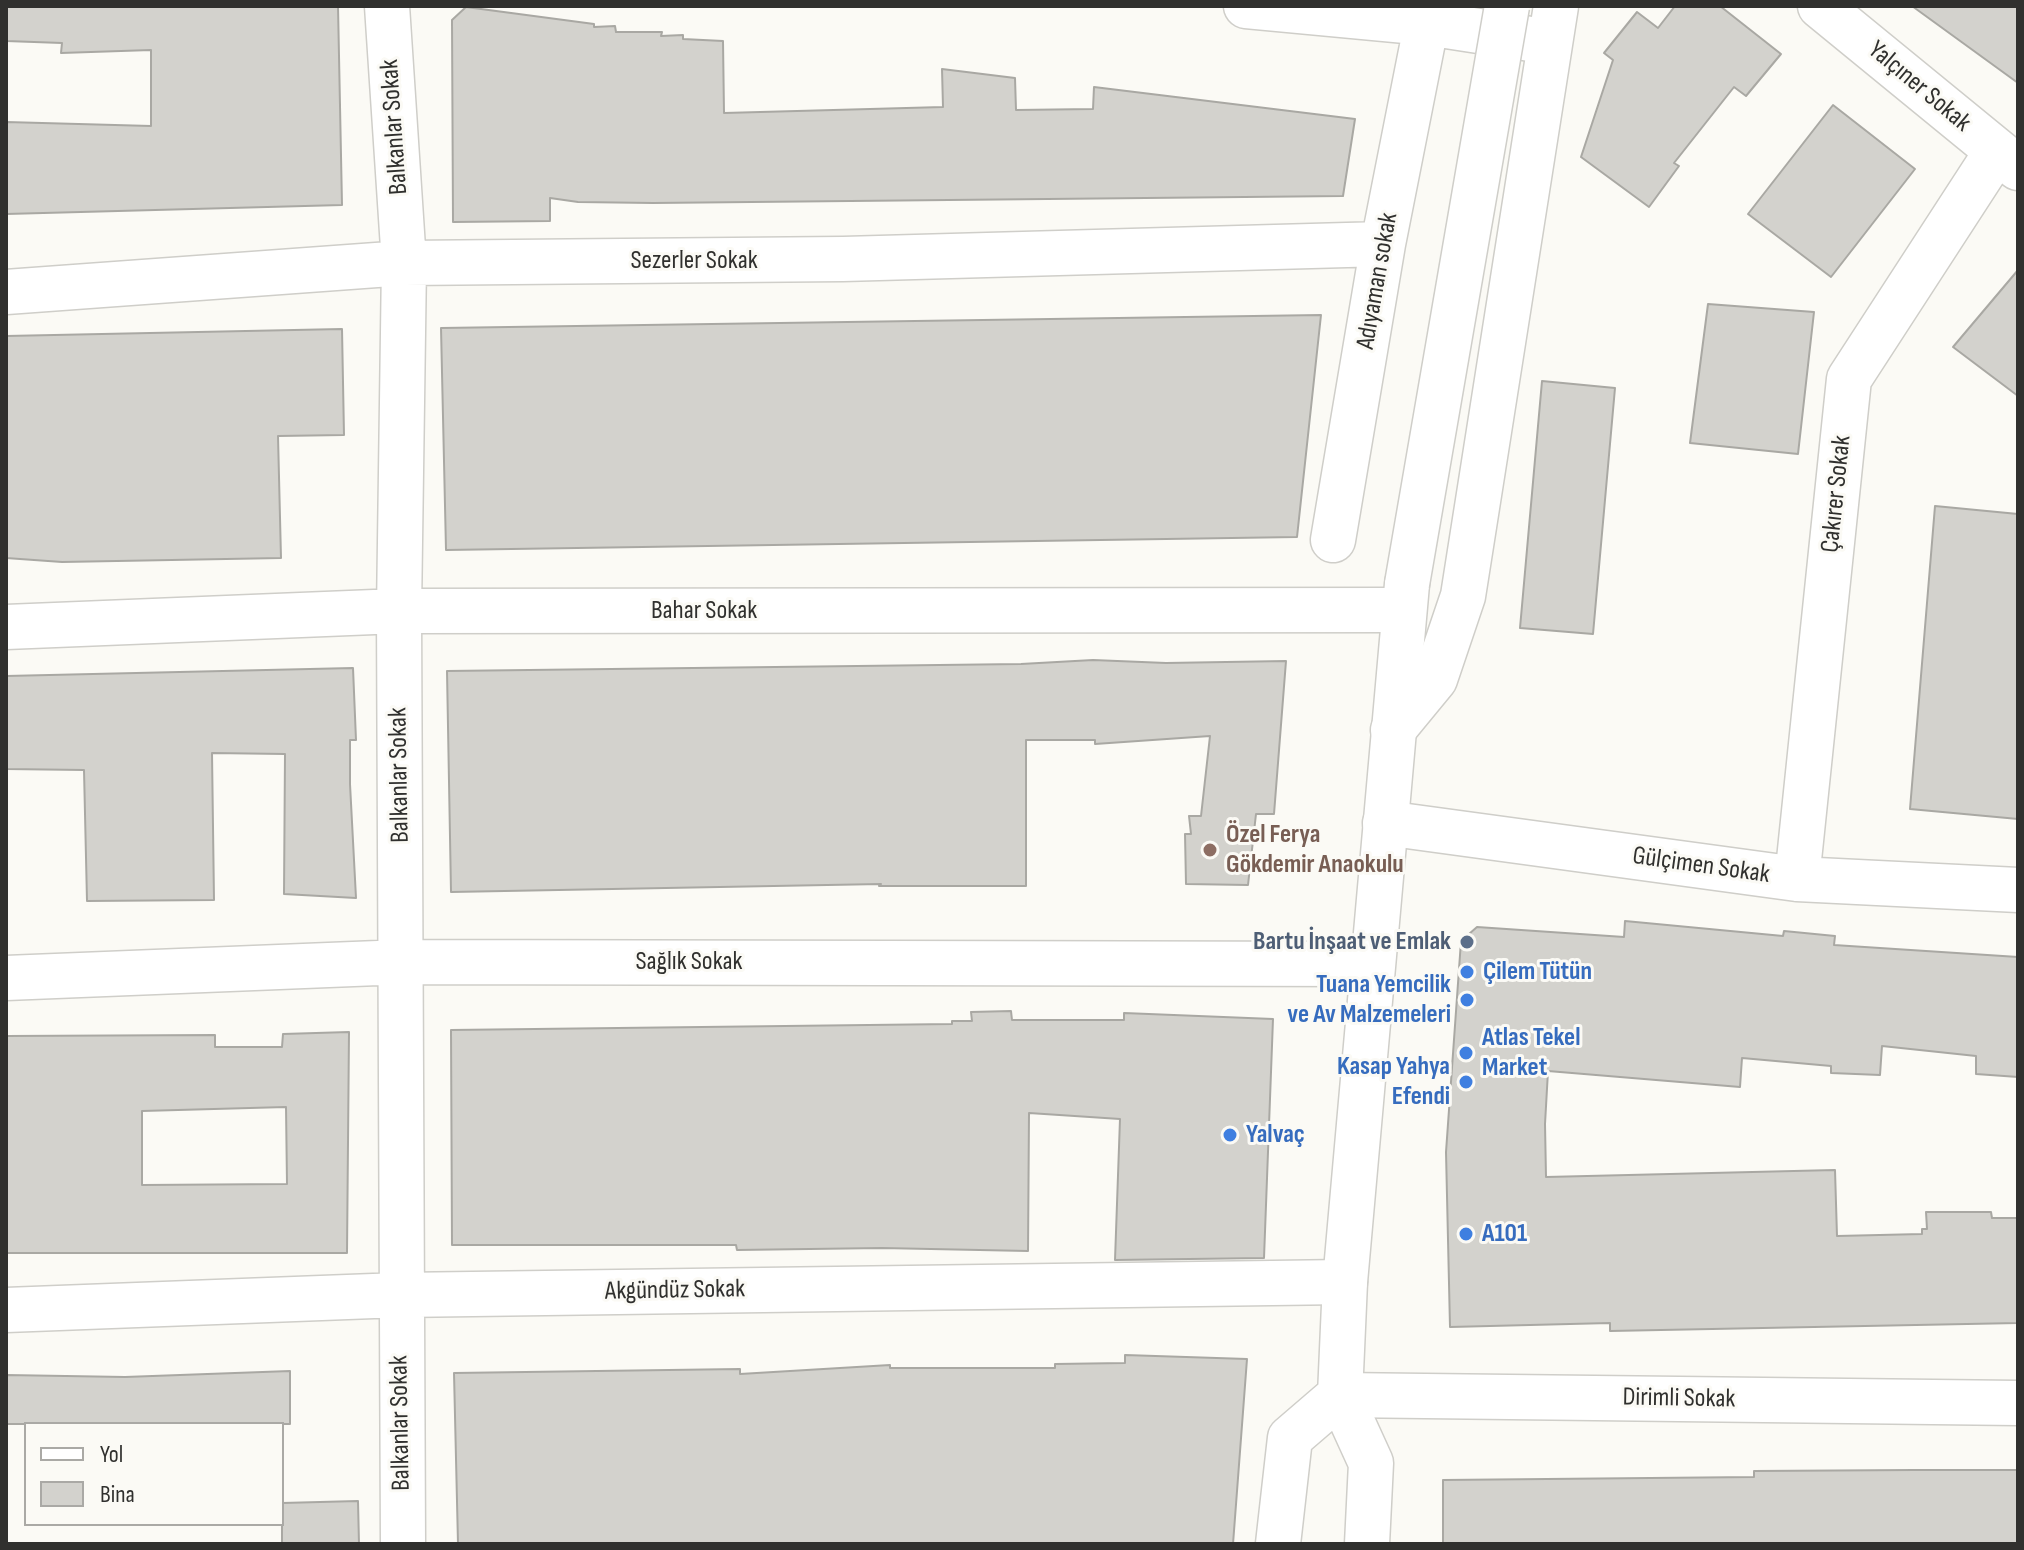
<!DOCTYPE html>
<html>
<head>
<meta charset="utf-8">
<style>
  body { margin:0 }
  #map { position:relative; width:2024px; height:1550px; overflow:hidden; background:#fbfaf5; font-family:"Sofia Sans Condensed",sans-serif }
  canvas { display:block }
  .frame { position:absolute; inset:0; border:8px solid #30302e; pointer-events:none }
  .legend { position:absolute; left:24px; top:1422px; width:260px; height:104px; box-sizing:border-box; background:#fbfaf5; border:2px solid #aaa9a5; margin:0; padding:10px 14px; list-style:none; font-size:24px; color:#30302e }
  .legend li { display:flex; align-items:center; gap:16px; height:40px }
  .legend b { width:40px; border:2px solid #aaa9a5 }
</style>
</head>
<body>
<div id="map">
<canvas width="2024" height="1550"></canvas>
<div class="frame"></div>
<ul class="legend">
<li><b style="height:10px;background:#fff"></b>Yol</li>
<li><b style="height:22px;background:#d3d2cd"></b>Bina</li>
</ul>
</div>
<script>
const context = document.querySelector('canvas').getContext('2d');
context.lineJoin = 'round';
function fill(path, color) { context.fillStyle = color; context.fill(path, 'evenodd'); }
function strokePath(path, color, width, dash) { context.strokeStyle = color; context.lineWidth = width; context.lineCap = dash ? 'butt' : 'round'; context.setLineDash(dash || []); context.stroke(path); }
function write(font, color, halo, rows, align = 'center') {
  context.font = font + ' "Sofia Sans Condensed",sans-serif'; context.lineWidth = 6; context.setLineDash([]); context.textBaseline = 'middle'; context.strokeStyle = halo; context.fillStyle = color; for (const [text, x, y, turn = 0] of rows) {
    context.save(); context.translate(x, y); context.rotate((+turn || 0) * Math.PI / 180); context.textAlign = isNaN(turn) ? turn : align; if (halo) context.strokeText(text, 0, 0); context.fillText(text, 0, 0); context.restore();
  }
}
const building = new Path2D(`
  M6 6H338L342 205 6 214V122L151 126V50L61 53 62 43 6 41Z
  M1675 6H1720L1781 54 1746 96 1734 87 1674 163 1679 166 1649 207 1581 157 1613 60 1604 53 1637 12 1658 28Z
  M1912 6H2018V83Z
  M466 7 594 24V27L615 26 616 32H662L661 36 683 35V39L723 41 724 113 943 107 942 69 1015 78 1016 110 1093 109 1094 87 1355 119 1343 196 653 203 578 202 550 198V221L453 222 452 20Z
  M1833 105 1915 169 1831 277 1748 214Z
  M2018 270V396L1953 347Z
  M1708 304 1814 312 1798 454 1690 443Z
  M1321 315 1297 537 446 550 441 328Z
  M342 329 344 435 278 436 281 558 62 562 6 558V336Z
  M1542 381 1615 388 1593 634 1520 628Z
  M1935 506 2018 514V819L1910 809Z
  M1093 660 1166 663 1286 661 1274 814H1256L1248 885 1186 884 1185 834H1191L1189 816H1201L1210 736 1095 744V740H1026V886H879L881 884 451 892 447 671 1021 664Z
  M353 668 356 740H350V784L356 898 284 894 285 754 212 753 214 900 87 901 84 770 6 769V676Z
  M1625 921 1783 936 1784 931 1835 936 1834 945 2018 957V1077L1976 1074V1056L1882 1046 1880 1075 1831 1073V1066L1742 1058 1740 1087 1548 1071 1545 1124 1546 1177 1835 1170 1837 1236 1922 1234V1229H1927L1926 1212H1991L1992 1218H2018V1323L1610 1331V1323L1450 1327 1446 1152 1461 941 1477 927 1624 937Z
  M1011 1011 1012 1020H1124V1013L1273 1019 1264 1258 1115 1260 1120 1119 1029 1113 1028 1251 882 1248 737 1250 736 1245H452L451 1030 952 1024V1021H972L971 1012Z
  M349 1032 347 1253H6V1036L215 1035V1047H282L283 1034ZM286 1107 287 1184 142 1185V1111Z
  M1125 1355 1247 1359 1233 1544H458L454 1373 740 1369V1374L890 1365V1368H1055V1364L1125 1363Z
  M290 1371V1424H7L6 1375 125 1377Z
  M1914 1470H2018V1544H1443V1480L1754 1477V1471Z
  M358 1501 359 1544H282V1503Z`);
fill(building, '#d3d2cd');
strokePath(building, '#a9a8a3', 2);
const minor = new Path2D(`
  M387 6 404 263 399 611 403 1544
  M1246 6 1427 23 1537 40
  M1820 6 2018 168
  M6 292 404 263 843 259 1383 244
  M1333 540 1383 244 1430 6
  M6 627 399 611 1403 610
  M1393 730 1435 679 1463 596 1556 6
  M1385 823 1797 879 2018 890
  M1797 879 1849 379 1997 151
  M6 978 403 962 1372 964
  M6 1310 400 1295 1345 1282
  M1340 1395 2018 1403`);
const major = new Path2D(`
  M1278 1544 1290 1438 1340 1395
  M1367 1544 1371 1463 1340 1395 1345 1282 1407 584`);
strokePath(minor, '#cfcec9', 47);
strokePath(major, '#cfcec9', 47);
strokePath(minor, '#fff', 44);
strokePath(major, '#fff', 44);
const majorBridge = new Path2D(`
  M1407 584 1507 6`);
strokePath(majorBridge, '#cfcec9', 47, []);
strokePath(majorBridge, '#fff', 44);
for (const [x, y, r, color] of [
  [1210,850,8,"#8d6e63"],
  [1467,942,8,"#5c6f8a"],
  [1467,972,8,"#3f7fe0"],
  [1467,1000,8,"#3f7fe0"],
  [1466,1053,8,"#3f7fe0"],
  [1466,1082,8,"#3f7fe0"],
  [1230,1135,8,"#3f7fe0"],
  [1466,1234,8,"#3f7fe0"]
]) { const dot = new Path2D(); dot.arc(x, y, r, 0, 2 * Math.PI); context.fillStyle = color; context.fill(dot); strokePath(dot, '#fbfaf5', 3); }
write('26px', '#30302e', '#fbfaf5', [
  ["Yalçıner Sokak",1919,87,40],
  ["Balkanlar Sokak",395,127,-94],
  ["Sezerler Sokak",694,261],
  ["Adıyaman sokak",1378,281,-80],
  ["Çakırer Sokak",1837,494,-84],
  ["Bahar Sokak",704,611],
  ["Balkanlar Sokak",400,775,-91],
  ["Gülçimen Sokak",1701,866,8],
  ["Sağlık Sokak",689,962],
  ["Akgündüz Sokak",675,1291,-1],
  ["Dirimli Sokak",1679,1399,1],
  ["Balkanlar Sokak",401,1423,-91]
]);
write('bold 26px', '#785e54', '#fbfaf5', [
  ["Özel Ferya",1226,835],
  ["Gökdemir Anaokulu",1226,865]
], 'left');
write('bold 26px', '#4e5e75', '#fbfaf5', [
  ["Bartu İnşaat ve Emlak",1451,942]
], 'right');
write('bold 26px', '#366cbe', '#fbfaf5', [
  ["Çilem Tütün",1483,972],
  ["Tuana Yemcilik",1451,985,"right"],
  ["ve Av Malzemeleri",1451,1015,"right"],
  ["Atlas Tekel",1482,1038],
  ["Market",1482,1068],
  ["Kasap Yahya",1450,1067,"right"],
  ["Efendi",1450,1097,"right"],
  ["Yalvaç",1246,1135],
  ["A101",1482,1234]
], 'left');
</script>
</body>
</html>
